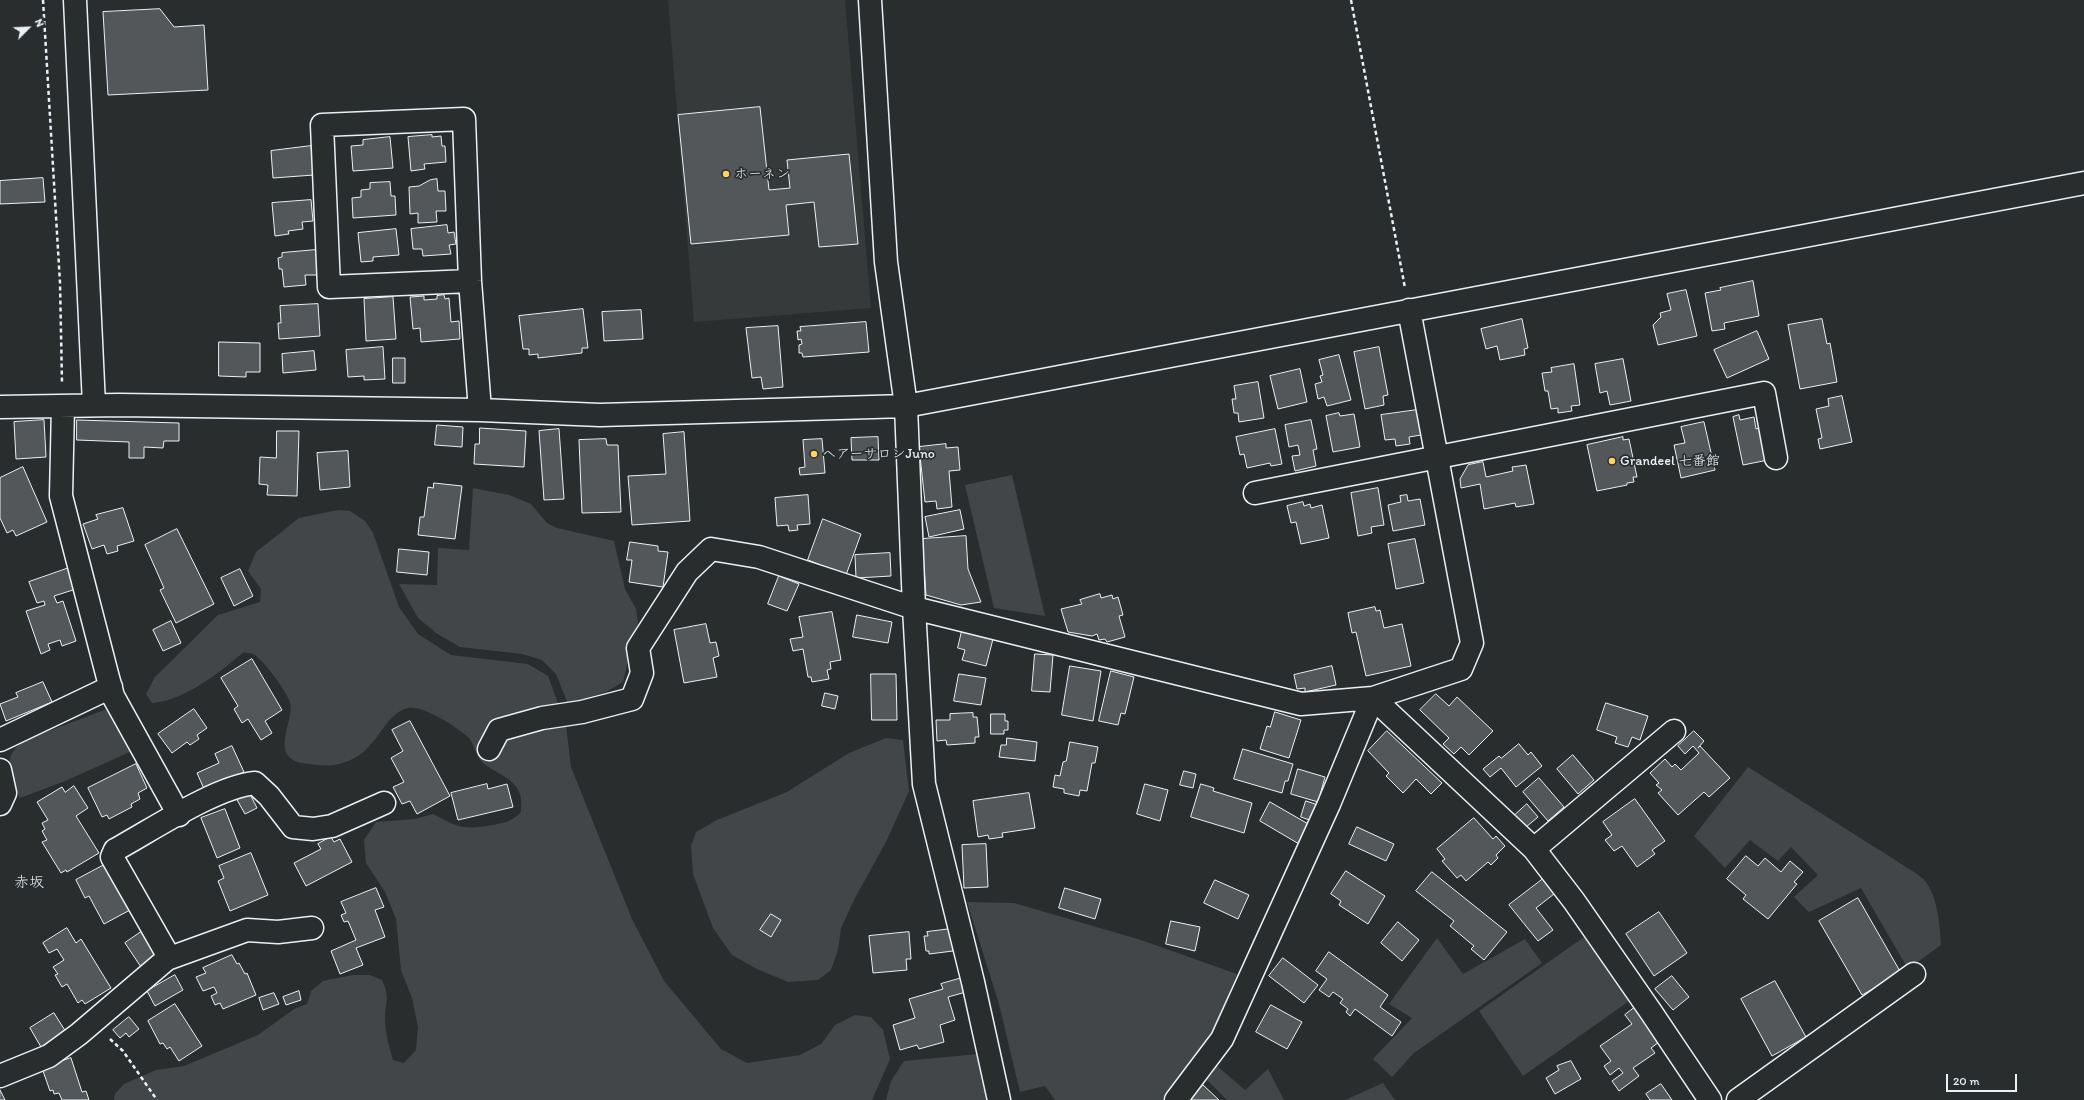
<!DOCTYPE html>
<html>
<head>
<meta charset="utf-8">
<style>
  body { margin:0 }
  #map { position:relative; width:2084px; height:1100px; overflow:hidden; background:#2a2d2e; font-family:Itim,sans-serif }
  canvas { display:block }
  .north { position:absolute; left:8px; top:8px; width:40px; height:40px; -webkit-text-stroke:3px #2a2d2e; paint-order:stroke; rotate:66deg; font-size:11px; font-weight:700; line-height:16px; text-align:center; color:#e8f1f8 }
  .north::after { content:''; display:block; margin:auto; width:14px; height:18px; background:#e8f1f8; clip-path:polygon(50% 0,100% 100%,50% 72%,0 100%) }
  .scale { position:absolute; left:1946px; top:1074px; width:71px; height:18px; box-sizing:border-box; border:2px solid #e8f1f8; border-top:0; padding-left:5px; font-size:12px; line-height:14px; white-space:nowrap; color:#e8f1f8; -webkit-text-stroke:3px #2a2d2e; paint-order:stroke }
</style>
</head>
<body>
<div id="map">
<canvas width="2084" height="1100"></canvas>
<div class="north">N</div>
<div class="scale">20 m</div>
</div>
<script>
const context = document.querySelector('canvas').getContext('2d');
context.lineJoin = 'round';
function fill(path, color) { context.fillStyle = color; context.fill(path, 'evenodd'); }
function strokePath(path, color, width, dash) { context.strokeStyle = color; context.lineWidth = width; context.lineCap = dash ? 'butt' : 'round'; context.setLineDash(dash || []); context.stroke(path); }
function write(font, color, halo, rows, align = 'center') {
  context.font = font + ' Itim,"Klee One",sans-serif'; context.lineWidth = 3.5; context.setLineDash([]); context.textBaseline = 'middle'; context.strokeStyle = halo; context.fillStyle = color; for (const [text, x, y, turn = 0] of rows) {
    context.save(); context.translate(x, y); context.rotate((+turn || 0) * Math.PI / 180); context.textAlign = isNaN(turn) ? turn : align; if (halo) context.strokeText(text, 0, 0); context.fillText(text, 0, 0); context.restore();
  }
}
fill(new Path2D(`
  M668 0H845L871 308 694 322Z`), '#363a3b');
fill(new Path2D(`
  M1012 475 1045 616 994 608 965 485Z
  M473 488 509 495 531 504 547 523 557 528 614 541 625 589 636 609 638 624 628 646 627 666 623 682 606 692 568 704 556 674 542 660 522 654 460 647 436 633 418 618 399 584 437 585 438 548 469 550Z
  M338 510 350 511 365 521 373 533 399 607 418 634 451 655 528 664 548 676 566 725 571 767 632 919 664 981 721 1049 747 1063 800 1055 821 1044 835 1025 855 1015 871 1017 883 1030 890 1059 872 1100H114L115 1094 124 1084 156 1070 184 1066 258 1035 294 1009 307 1004 311 991 323 981 353 975H370L382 980C390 998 386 999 385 1017 385 1032 389 1046 393 1060L404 1063 416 1050 418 1027 412 998 401 970 396 919 385 892 366 863 364 840 376 822 415 819 433 814C459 828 464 830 493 825 507 822 511 822 521 812 521 807 522 799 520 794 514 777 494 773 482 762 475 755 474 742 467 736 455 726 423 705 408 708 392 711 382 732 372 743 360 759 338 768 319 765 312 764 301 764 295 761 272 750 295 719 290 702 285 689 266 664 256 656 253 653 248 653 244 652 220 672 184 701 152 703L146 694 155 677 218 615 260 602 261 589 248 571 256 552 299 518Z
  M107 709 130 752 65 781 20 798C10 775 0 757 25 740Z
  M886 738 903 740 909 791 886 842 855 898 841 928 838 950 831 970 818 980 788 982 757 969 732 955 713 928 693 874 691 846 696 832 717 820 787 792 849 753Z
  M1748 767 1914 872C1918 875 1923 878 1926 882 1938 899 1940 926 1941 945L1908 969 1861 888 1809 912 1794 897 1818 875 1791 847 1778 861 1750 840 1725 868 1694 836Z
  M967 902 1014 903 1141 940 1237 974 1215 1028 1202 1054 1163 1100H1055L1045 1086 1020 1092 999 1004Z
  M1587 935 1632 999 1523 1076 1479 1011Z
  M1437 938 1463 974 1525 939 1542 963 1414 1053 1392 1077 1373 1059 1412 1018 1389 1004Z
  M978 1054 988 1100H886L891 1081 904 1061Z
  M1217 1066 1245 1090 1268 1069 1284 1100H1227L1207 1080Z
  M1383 1083 1395 1100H1345Z`), '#424648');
const building = new Path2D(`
  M160 9 174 27 204 25 208 90 108 95 103 12Z
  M760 107 769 190 790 188 787 160 849 154 858 244 819 247 814 202 786 205 789 235 691 244 678 115Z
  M432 135V137L441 136 442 146H445L446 162 424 164 425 169 411 171 408 137Z
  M390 137 393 168 353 171 351 146 363 145V140Z
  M311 146 314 175 273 178 271 151Z
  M43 178 45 202 0 204V181Z
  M437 179 438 191H445L446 211H436L437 222 418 223V213L410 214 409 187 419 186 430 180Z
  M390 182 391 196H395L396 215 353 218 352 198 361 197V190L370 189V183Z
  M311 200 313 221 302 222 303 229 288 231 289 234 275 236 272 203Z
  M447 225 448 233 454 232 456 244 449 245 451 254 423 256 422 249H413L411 229Z
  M396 229 399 255 373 257V261L361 262 358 233Z
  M316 250 317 275H305L306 285 284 287 282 269H279L278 258 282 257V253Z
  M1753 281 1759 316 1724 323 1725 329 1712 331 1705 293 1721 290 1720 288Z
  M1686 290 1697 336 1658 345 1653 325 1661 317 1660 313 1671 310 1667 294Z
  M444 295 445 299 449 298 451 322 459 321 460 339 421 342 420 328 413 329 410 297 424 296V300L437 299V296Z
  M393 297 396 339 366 341 364 299Z
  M318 304 320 336 279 339 278 323H281L280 306Z
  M583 309 588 348H582V353L538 358V354L529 355V349H523L519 316Z
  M641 310 643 339 604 341 602 312Z
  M1522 319 1528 348 1524 349 1525 355 1500 360 1497 346 1486 349 1481 329Z
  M1822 319 1827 344 1830 343 1837 382 1800 389 1788 325Z
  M866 322 869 352 803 357 802 353H799V345L802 344 801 339 798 340 797 331H801L800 327Z
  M778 326 783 387 763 389 761 377 752 378 746 328Z
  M1757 331 1769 359 1727 378 1714 350Z
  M219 342 260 343V372H246V377L219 376Z
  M383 347 385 379 364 380V376L348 377 346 350Z
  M1379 347 1388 395 1383 396 1384 405 1365 409 1354 352Z
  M314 351 316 370 283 373 282 354Z
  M1339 355 1351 400 1327 406 1324 397 1318 399 1315 384 1322 382 1320 376 1323 375 1319 360Z
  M393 358H405V383H393Z
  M1623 359 1631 401 1610 405 1607 391 1600 393 1595 364Z
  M1574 364 1580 405 1571 406 1572 411 1558 413V408L1551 409 1548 391H1545L1542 373 1552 372 1551 368Z
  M1300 369 1307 402 1278 409 1270 376Z
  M1258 382 1264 418 1239 422 1238 413H1234L1232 399H1236L1234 386Z
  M1842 396 1852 442 1820 449 1818 439 1822 438 1816 409 1829 406 1828 399Z
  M1417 410 1421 435 1409 437 1410 444 1396 446 1395 439 1385 440 1381 415Z
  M1339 413 1340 416 1354 414 1360 447 1333 452 1326 416Z
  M1739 415 1740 420 1754 417 1756 429 1761 427 1768 460 1743 465 1733 417Z
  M44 420 46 457 16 459 14 422Z
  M77 420 179 423V441H164L163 448 144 447V458H129V442L77 440Z
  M1311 420 1317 449 1313 450 1316 466 1295 471 1292 456 1300 455 1298 445 1289 447 1285 425Z
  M1704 422 1715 470 1681 478 1674 445 1685 443 1681 427Z
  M437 425 463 427 462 447 435 445Z
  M480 428 526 431 524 467 474 464 475 444H479Z
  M559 429 564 499 544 500 539 431Z
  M1275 429 1282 464 1271 466 1270 463 1247 468 1244 454 1240 455 1236 437Z
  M277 431H299L297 496 267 495 268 485 259 484 260 457 276 458Z
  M684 432 690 521 632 525 628 476 666 474 663 434Z
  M878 437 879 460H852L851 438Z
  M1623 437V440L1629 439 1637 477H1633L1634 482 1627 483V485L1597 491 1587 445Z
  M606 439 607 445H618L621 512 582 513 579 440Z
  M822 439 825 473 800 475 799 468 805 467 803 440Z
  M946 444V448L958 447 960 470 949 471 952 507 937 509 936 501 925 502 919 447Z
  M348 451 350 487 320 490 317 453Z
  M1483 462 1486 477 1513 471 1512 467 1526 465 1534 504 1516 507 1515 503 1484 509 1480 484 1461 488 1460 479 1468 465Z
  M23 467 47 522 16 536 13 530 7 533 0 518V478Z
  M434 483 462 486 455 539 418 535 420 517H424L428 487 433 488Z
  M1378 488 1384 525 1371 527 1372 533 1358 536 1351 493Z
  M808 495 810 524 797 525 798 530 789 531 788 525 777 526 775 498Z
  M1407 495 1408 501 1420 499 1425 525 1393 531 1388 505 1401 502 1400 496Z
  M1303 502 1304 506 1310 504 1311 508 1322 505 1329 538 1301 544 1296 522 1291 523 1287 506Z
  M123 508 134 541 117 546 118 551 107 554 104 545 92 549 83 524 98 519 96 515Z
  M960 510 964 529 929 537 925 517Z
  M823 519 861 534 846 575 808 560Z
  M177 529 214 604 176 623 160 590 164 588 145 545Z
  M966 536 968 569 981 602 961 605 926 595 922 539Z
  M1415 539 1424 583 1396 589 1388 544Z
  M630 542 658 546V551L668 552 663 587 629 582 632 560H627Z
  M399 549 429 552 427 575 397 572Z
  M890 553 891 576 856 578 855 555Z
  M69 568 76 589 54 596 57 603 63 601 76 641 62 646 60 640 48 644 50 650 41 654 26 611 45 605 44 601 37 603 29 582Z
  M240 569 253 596 234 606 221 578Z
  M779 576 799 584 787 611 768 604Z
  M1100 594 1101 598 1112 595 1113 599 1118 597 1123 615 1119 616 1125 637 1107 642 1105 639 1099 640 1097 634 1092 636 1068 632 1061 609 1082 604 1080 600Z
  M1375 607 1376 611 1380 610 1384 628 1402 624 1411 666 1366 676 1356 632 1352 633 1348 613Z
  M832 612 841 660 830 662 831 669 827 670 829 679 812 682 811 677H808L803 649 793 651 790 639 803 637 799 617Z
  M857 615 892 622 888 643 853 637Z
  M171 621 181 643 163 651 153 630Z
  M706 624 710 643 716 642 719 656 713 658 717 677 684 683 674 630Z
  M962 631 993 639 986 666 962 660 965 650 958 648Z
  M1035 654 1053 655 1050 692 1032 691Z
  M252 659 282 710 265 721 272 733 261 740 248 719 242 723 234 709 238 706 221 678Z
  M1070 666 1101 671 1093 721 1062 715Z
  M1332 666 1336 685 1305 692V688L1297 689 1294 675Z
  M1111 671 1134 677 1125 714 1121 713 1118 725 1099 721Z
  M871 674H896L897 720H872Z
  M959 674 986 678 981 705 954 701Z
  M43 682 52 702 6 721 0 704 18 697 16 693Z
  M825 693 838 696 835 709 822 706Z
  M1436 694 1449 706 1457 697 1493 731 1469 755 1461 747 1454 754 1443 744 1449 738 1420 710Z
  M1606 703 1648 716 1640 740 1632 737 1628 747 1615 743 1617 737 1597 730Z
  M194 709 207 728 197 735 199 739 190 745 187 742 172 753 158 734Z
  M1275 712 1301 720 1289 758 1260 749 1267 726 1270 727Z
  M973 713V717H977L979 737H975V743L947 745 946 740 937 741 936 720H950V714Z
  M991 714H1005V721H1008V730H1004V734H991Z
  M410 721 450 796 417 814 410 801 402 804 393 787 404 782 391 758 403 751 392 730Z
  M1387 731 1442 783 1431 794 1416 779 1403 793 1386 776 1389 773 1368 751Z
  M1694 731 1704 741 1698 748 1700 746 1730 778 1709 797 1704 792 1678 815 1658 793 1662 790 1656 785 1659 783 1650 773 1665 759 1672 767 1675 764 1681 770 1699 753 1693 746 1685 754 1678 746Z
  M1007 738 1037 742 1035 761 999 757 1001 745H1006Z
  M1070 742 1098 747 1095 763H1092L1087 791 1080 790 1079 796 1064 793V789L1053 787 1055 775 1060 776 1063 762 1066 761Z
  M1519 744 1528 755 1531 752 1542 766 1516 787 1501 768 1490 777 1483 769 1499 756 1501 758Z
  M232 746 244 772 205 791 197 773 219 763 215 754Z
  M1243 749 1293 764 1288 781H1285L1282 793 1234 779Z
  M1573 755 1594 780 1578 794 1557 769Z
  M136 764 147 788 138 793 140 799 131 804 132 807 109 819 107 815 102 817 88 788Z
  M1298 769 1325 777 1318 802 1291 794Z
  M1184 771 1196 774 1193 788 1180 785Z
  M1539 778 1564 807 1548 821 1523 792Z
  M487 784 488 789 507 784 513 807 458 820 451 793Z
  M1145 784 1168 790 1160 821 1137 814Z
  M1201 784 1214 788 1213 791 1252 803 1244 833 1191 817Z
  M74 786 88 808 76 816 99 853 67 872 66 870 61 873 42 842 47 840 42 831 45 829 42 823 48 820 37 802 62 787 65 792Z
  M249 792 257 808 245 814 236 798Z
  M1029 793 1035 828 1002 833 1003 837 989 839 988 835 978 837 973 801Z
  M1635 799 1665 841 1652 850 1655 854 1637 867 1622 846 1614 851 1605 840 1612 835 1603 822Z
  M1306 801 1318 805 1312 821 1301 817Z
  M1270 802 1310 825 1299 844 1260 821Z
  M1527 804 1538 817 1526 827 1515 815Z
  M225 809 240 848 217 858 201 818Z
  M1474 818 1493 839 1496 836 1505 846 1496 855 1498 858 1491 865 1488 862 1466 881 1461 875 1457 878 1442 861 1445 859 1437 849Z
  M1357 827 1394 844 1386 861 1349 844Z
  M331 837 334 842 340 839 352 862 306 886 294 863 321 849 318 844Z
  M986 844 988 887 964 888 962 845Z
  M251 853 268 895 230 911 218 881 224 878 219 866Z
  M1746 856 1758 866 1765 858 1781 872 1790 861 1803 872 1794 882 1797 884 1768 919 1743 899 1746 895 1727 879Z
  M106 864 130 910 104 924 89 896 85 898 76 880Z
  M1346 871 1385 896 1368 924 1339 905 1341 901 1331 894Z
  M1432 872 1507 932 1484 960 1471 949 1474 946 1450 926 1454 921 1416 891Z
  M1543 879 1554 894 1536 908 1553 930 1538 941 1509 905Z
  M1215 880 1249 895 1238 919 1204 903Z
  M376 888 384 907 375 910 385 937 356 948 363 965 340 974 331 951 356 940 348 921 344 922 341 915 346 913 341 902Z
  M1065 888 1101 899 1095 919 1059 908Z
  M1858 898 1901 973 1862 995 1819 921Z
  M1659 912 1687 953 1654 976 1626 934Z
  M771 914 781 920 771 937 760 930Z
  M1171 921 1200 927 1195 951 1166 944Z
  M1398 922 1419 940 1402 961 1381 943Z
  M67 928 76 943 81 939 111 988 85 1004 82 1000 78 1003 67 984 62 987 55 975 58 974 53 967 64 960 57 949 49 953 43 943Z
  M951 929 953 951 929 954V951H926L924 936H928L927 932Z
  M141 932 158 956 141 967 125 943Z
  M909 932 911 959H906L907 970 873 973 869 936Z
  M1329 952 1388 995 1380 1007 1401 1022 1392 1036 1355 1009 1350 1016 1346 1012 1348 1009 1340 1003 1343 999 1333 992 1329 997 1319 990 1327 979 1316 971Z
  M232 955 237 964 239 963 245 974 247 973 256 995 223 1009 220 1003 215 1005 211 996 217 993 214 987 203 991 196 977 206 973 203 968Z
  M1283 958 1318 985 1304 1003 1269 976Z
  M175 975 183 990 155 1006 147 991Z
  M1672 976 1689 997 1673 1010 1655 989Z
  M962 978 966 992 948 997 955 1020 940 1025 944 1042 919 1049 917 1045 900 1050 893 1025 915 1018 909 999 943 989 941 984Z
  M1775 981 1806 1037 1772 1056 1741 999Z
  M299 991 301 1000 286 1005 283 997Z
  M274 993 279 1004 263 1010 259 998Z
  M175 1004 202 1046 179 1061 170 1047 167 1049 163 1043 160 1044 148 1021Z
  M1271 1005 1302 1022 1287 1049 1256 1032Z
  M1638 1005 1659 1042 1651 1048 1655 1053 1633 1068 1639 1076 1619 1091 1612 1081 1623 1073 1619 1068 1610 1075 1604 1066 1611 1061 1600 1046 1632 1024 1625 1015Z
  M54 1013 66 1032 41 1047 30 1028Z
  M129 1017 139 1029 129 1037 126 1033 120 1038 113 1030Z
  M71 1058 82 1092 86 1091 89 1100H62L59 1093 54 1094 53 1090 50 1091 42 1068Z
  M1571 1061 1581 1079 1555 1094 1546 1078 1559 1070 1557 1066Z
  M1661 1084 1672 1100H1650L1646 1094Z
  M1203 1085 1219 1100H1190Z
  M0 1090 5 1100H0Z`);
fill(building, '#535759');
strokePath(building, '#e8f1f8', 1);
const minor = new Path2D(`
  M75 0 94 405
  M870 0 886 262 906 406 914 608 924 784 973 982 999 1100
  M470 281 329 287 322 125 464 119 470 281 480 410
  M63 406 61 496 107 674 113 696 179 815
  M0 407 119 405 480 410 600 415 906 406 2084 183
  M1255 493 1764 393 1776 458
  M1373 698 1534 849 1574 901 1651 1012 1710 1100
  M0 740 111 687
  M489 749 499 730 542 718 582 712 632 699 642 673 638 648 687 572 711 549 759 557 914 608 1301 704 1373 698 1461 669 1472 643 1409 310
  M0 770 5 793 0 804
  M1534 849 1674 731
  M167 959 165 950 112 857 115 850C152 830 215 787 255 783L269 796 293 827 313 829 332 826 384 803
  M0 1076 49 1056 79 1034 167 959 247 930 278 932 312 928
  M1176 1100 1222 1039 1329 804 1373 698
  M1738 1100 1914 974`);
strokePath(minor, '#e8f1f8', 25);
strokePath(new Path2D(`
  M43 0 60 283 62 383
  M1351 0 1405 288
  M110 1039 123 1051 157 1100`), '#e8f1f8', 2.5, [4, 3]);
strokePath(minor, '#2a2d2e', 22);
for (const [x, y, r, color] of [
  [726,174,4,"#ffd166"],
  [814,454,4,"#ffd166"],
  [1612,461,4,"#ffd166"]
]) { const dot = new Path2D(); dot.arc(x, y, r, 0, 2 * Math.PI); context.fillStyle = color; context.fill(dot); strokePath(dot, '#2a2d2e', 1.5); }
write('14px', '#e8f1f8', '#2a2d2e', [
  ["ホーネン",734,174],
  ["ヘアーサロンJuno",822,454],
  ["Grandeel 七番館",1620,461]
], 'left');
write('15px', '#e8f1f8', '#2a2d2e', [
  ["赤坂",29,883]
]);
</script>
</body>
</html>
